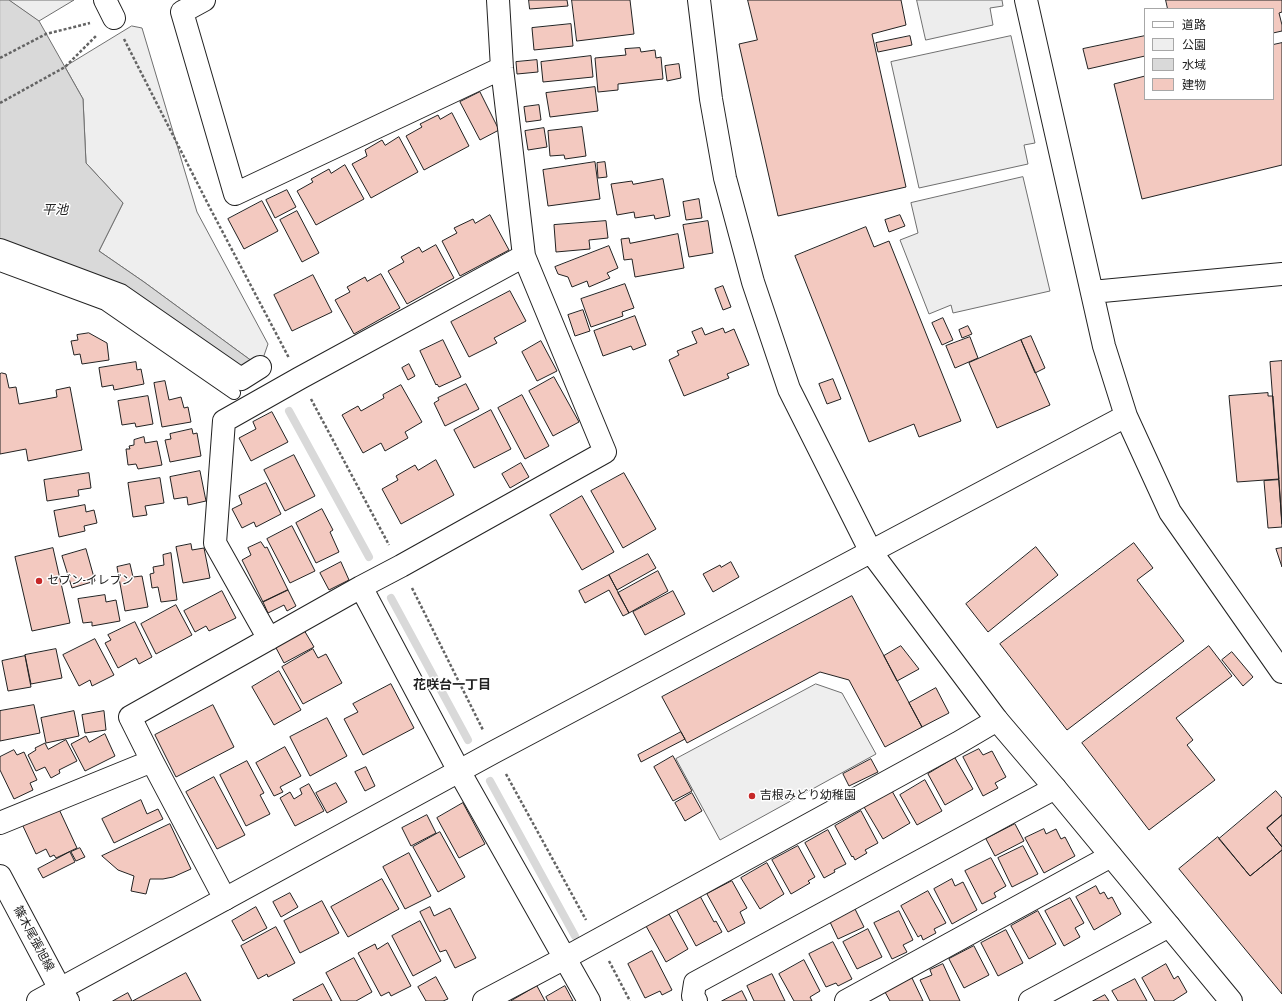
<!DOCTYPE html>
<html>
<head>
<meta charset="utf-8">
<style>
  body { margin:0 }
  #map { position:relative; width:1282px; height:1001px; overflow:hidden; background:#fff; font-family:Jost,"Noto Sans JP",sans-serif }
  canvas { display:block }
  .legend { position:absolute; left:1144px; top:8px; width:130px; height:92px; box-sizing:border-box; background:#fff; border:1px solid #a7a7a7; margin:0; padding:5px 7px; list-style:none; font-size:12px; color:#222 }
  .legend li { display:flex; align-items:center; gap:8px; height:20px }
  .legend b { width:20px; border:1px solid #a7a7a7 }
</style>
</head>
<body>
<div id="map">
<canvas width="1282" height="1001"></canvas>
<ul class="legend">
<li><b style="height:5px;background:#fff"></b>道路</li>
<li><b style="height:11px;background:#eee"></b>公園</li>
<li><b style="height:11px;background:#d9d9d9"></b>水域</li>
<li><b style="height:11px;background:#f3c9c0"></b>建物</li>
</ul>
</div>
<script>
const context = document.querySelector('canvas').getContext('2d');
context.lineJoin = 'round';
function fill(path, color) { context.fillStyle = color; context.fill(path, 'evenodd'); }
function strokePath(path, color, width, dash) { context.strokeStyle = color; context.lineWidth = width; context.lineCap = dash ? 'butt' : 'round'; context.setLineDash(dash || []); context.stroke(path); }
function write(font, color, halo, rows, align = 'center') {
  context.font = font + ' Jost,"Noto Sans JP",sans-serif'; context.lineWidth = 3; context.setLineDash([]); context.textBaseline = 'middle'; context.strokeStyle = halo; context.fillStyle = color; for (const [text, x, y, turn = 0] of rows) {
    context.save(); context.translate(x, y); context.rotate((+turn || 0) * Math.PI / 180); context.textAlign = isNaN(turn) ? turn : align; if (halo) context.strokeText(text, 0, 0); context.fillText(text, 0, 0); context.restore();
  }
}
const green = new Path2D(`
  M9 0H74L39 21Z
  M132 26 142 28 197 212 268 344 260 367 144 282 99 251 123 203 86 163 83 99 65 67Z
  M816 684 842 693 876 754 720 840 676 759Z`);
fill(green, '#eee');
strokePath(green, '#6f6f6f', 1);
const parking = new Path2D(`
  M917 0H1002L1003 6 990 8 993 25 926 40Z
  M1011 36 1035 143 1024 145 1028 164 919 188 891 62Z
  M1023 177 1050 291 953 313 951 305 929 314 900 240 918 233 911 203Z`);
fill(parking, '#ededed');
strokePath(parking, '#6f6f6f', 1);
const water = new Path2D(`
  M0 0H9L39 21 83 99 86 163 123 203 99 251 144 282 260 367 241 379 0 250Z`);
fill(water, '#d9d9d9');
strokePath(water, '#6f6f6f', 1);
strokePath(new Path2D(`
  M289 411 369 557
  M391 598 468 740
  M490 781 575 936`), '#d9d9d9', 8);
const building = new Path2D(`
  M529 0H567L568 6 530 9Z
  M572 0H630L634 34 577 41Z
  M748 0H901L906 25 872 34 906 187 778 216 739 44 757 40Z
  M1166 0H1282V12L1279 13 1282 25V31L1273 33V9H1168Z
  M571 24 573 46 534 50 532 28Z
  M910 36 912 45 878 52 876 43Z
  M1145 36V56L1088 69 1083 49Z
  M1282 43V165L1142 199 1114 84 1145 76V99H1273V45Z
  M640 48 641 52 655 50 656 58 661 57 663 79 618 84V90L598 92 595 58 626 55 625 49Z
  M591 56 593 77 543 82 541 62Z
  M537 60 538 72 517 74 516 62Z
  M679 64 681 78 667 81 665 66Z
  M595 87 598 111 550 117 546 93Z
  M480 92 499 130 480 140 460 102Z
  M539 105 541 120 526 122 524 107Z
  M452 113 469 146 424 170 406 136 422 127 420 124 438 115 440 119Z
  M582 127 586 156 565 159 564 155 550 156 548 131Z
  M544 128 547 147 528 150 525 131Z
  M399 137 418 172 371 198 352 164 367 156 365 150 382 140 385 145Z
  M595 162 600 199 548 206 543 170Z
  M605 162 607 177 598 178 597 163Z
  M345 165 364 199 316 225 297 191 313 182 311 179 329 169 331 173Z
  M663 179 670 216 655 219 654 215 635 218 634 212 617 215 611 184 632 181 633 184Z
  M287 190 296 207 275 218 266 200Z
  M699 199 702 218 686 220 683 202Z
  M262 201 278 231 244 249 228 219Z
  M297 211 319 253 302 262 280 220Z
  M490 215 509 250 460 276 442 241 457 233 454 228 473 219 475 223Z
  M900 215 905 226 889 232 885 220Z
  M606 221 608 238 589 240 590 249 556 252 554 225Z
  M708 221 713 253 689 257 683 225Z
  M866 227 874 247 889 241 961 421 919 437 914 424 869 442 795 256Z
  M678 234 684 268 635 277 632 259 624 260 621 239 629 238 630 243Z
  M436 245 454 278 407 304 388 271 404 262 401 257 419 247 422 252Z
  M609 246 618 268 607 273 610 278 589 287 587 281 572 287 568 277 558 274 555 267Z
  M381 274 400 308 354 334 335 300 350 292 347 287 365 277 367 281Z
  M313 275 332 312 292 331 274 295Z
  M625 284 634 308 622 312 623 316 591 327 581 299Z
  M723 286 731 307 723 310 715 289Z
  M510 291 526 321 494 338 497 343 469 357 451 322Z
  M583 310 590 331 575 336 568 315Z
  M635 316 646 345 633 350 631 346 603 356 594 331Z
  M943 318 953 340 942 345 932 323Z
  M968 326 972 334 962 338 959 330Z
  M702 328 705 335 723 328 725 333 734 329 749 365 727 374 729 378 684 396 669 360 679 355 677 351 697 343 692 332Z
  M89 333 107 343 109 360 82 364 80 354 74 355 71 341 78 340 77 335Z
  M1031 336 1045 368 1035 373 1021 340Z
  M970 337 978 358 955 368 946 346Z
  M443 340 461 377 439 387 437 384 436 385 420 351Z
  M1021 340 1050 405 997 428 969 363Z
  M541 341 557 371 537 381 522 352Z
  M1282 361V524L1270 362Z
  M136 362 137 370 141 369 144 384 114 390 113 385 102 387 99 368Z
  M409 364 415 376 408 380 402 368Z
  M2 373 6 374 9 388 16 387 19 404 57 397 56 390 70 387 82 450 28 461 26 449 0 454V374Z
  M554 377 579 422 553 436 529 391Z
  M833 379 841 399 827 404 819 384Z
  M165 381 169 400 181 397 184 408 188 407 191 422 162 427 154 383Z
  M466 384 479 409 445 426 434 403 439 400 438 398Z
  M401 385 422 422 405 432 408 438 385 451 381 443 363 453 342 415 358 406 361 411 384 398 383 395Z
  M1268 393V396H1273L1279 479 1237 482 1229 396Z
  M522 395 549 446 525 459 498 408Z
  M148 396 153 424 136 427 135 423 122 425 118 401Z
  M491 410 511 449 474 468 454 430Z
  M272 412 288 442 251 461 239 438 256 429 253 422Z
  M192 429 193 434 197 433 201 456 170 462 165 440 171 439 170 434Z
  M144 437 145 443 157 441 162 465 138 469 136 464 128 465 126 449H130L129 446 134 445V440Z
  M294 455 315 496 285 511 264 470Z
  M436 460 454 495 401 524 382 489 398 480 396 476 415 465 418 470Z
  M521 463 529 477 510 488 502 474Z
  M200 471 206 501 188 505 187 497 174 499 170 477Z
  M89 473 91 488 78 490 79 496 47 501 44 480Z
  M624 473 656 529 623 548 591 491Z
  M160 478 164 503 145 506 147 515 133 517 128 483Z
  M1279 480 1282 527 1268 528 1264 481Z
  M266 483 281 514 256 527 254 522 242 528 232 509 242 504 239 496Z
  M582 496 614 552 582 570 550 515Z
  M85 505 86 512 94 510 97 523 84 526 85 531 59 537 54 511Z
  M322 509 333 530 330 532 339 552 316 563 296 523Z
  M292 526 315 571 290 583 267 539Z
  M261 542 265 548 267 547 288 590 263 602 242 560 251 555 248 548Z
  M1134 543 1153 568 1137 580 1184 641 1067 730 1000 644Z
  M191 544 192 550 204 548 210 578 183 583 176 547Z
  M1036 547 1058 575 988 632 966 604Z
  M53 548 70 623 32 631 15 557Z
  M1282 548V567L1276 549Z
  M86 549 95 581 72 588 62 556Z
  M171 553 177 600 161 602 158 587 152 588 150 574 154 573 153 567 164 565 163 555Z
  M648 554 656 568 617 590 609 575Z
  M341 562 349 580 329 590 320 573Z
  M731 562 739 577 713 592 703 574 720 565 721 567Z
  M130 564 133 577 142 576 148 607 125 611 117 567Z
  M658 571 668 591 629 613 618 593Z
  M609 575 629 613 623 616 609 590 585 603 579 591Z
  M288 590 296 606 287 611 284 605 268 613 263 602Z
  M222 591 236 618 209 631 206 626 195 632 184 611Z
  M673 591 685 614 645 635 633 612Z
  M105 595 106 602 116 600 120 621 92 626V622L83 623 78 599Z
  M852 596 922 727 885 747 849 680 820 672 687 743 662 697Z
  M176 605 192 635 156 654 141 624Z
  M135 622 152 657 139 664 136 658 118 668 105 643 111 640 108 635Z
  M304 630 314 647 284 663 275 646Z
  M95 639 114 675 92 686 90 680 79 686 63 655Z
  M901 646 919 669 897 681 884 656Z
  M1209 646 1232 676 1176 718 1193 740 1187 745 1215 780 1149 830 1082 743Z
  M56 649 62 678 31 684 25 655Z
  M313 649 318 658 326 654 342 683 303 704 282 667Z
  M1232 652 1253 677 1243 686 1222 660Z
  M25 656 31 687 8 691 2 661Z
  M279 671 301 710 274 725 252 687Z
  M391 684 414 728 363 755 344 719 358 712 353 704Z
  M936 688 949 713 922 727 909 703Z
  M34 705 40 733 0 741V711Z
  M213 705 234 747 176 777 155 735Z
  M74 711 79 736 46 743 41 718Z
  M104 711 106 730 85 733 82 715Z
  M327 718 347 756 310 776 290 737Z
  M681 732 685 739 641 762 638 755Z
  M105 734 115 756 85 771 71 744 86 736 89 742Z
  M66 740 77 761 59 770 60 773 51 778 45 767 36 771 28 755 36 750 35 748 45 743 48 749Z
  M285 747 301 776 280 787 283 792 274 796 256 763Z
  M979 749 983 755 992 751 1006 777 995 783 998 788 983 796 963 757Z
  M14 750 17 755 24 752 37 780 30 783 33 790 14 799 0 770V757Z
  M673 756 692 791 673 801 654 767Z
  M955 758 973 789 945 805 928 774Z
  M871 759 878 772 849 786 843 774Z
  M247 761 264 793 260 795 270 814 246 826 220 775Z
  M366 767 375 786 365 791 355 772Z
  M214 777 245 835 217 849 186 792Z
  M925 780 942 811 917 825 900 795Z
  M336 783 347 802 327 813 316 793Z
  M309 784 324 811 295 826 280 798 290 792 294 799 302 794 300 789Z
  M892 791 910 823 883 839 864 807Z
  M1276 791 1282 798V815L1267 828 1282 847V850L1250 876 1219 839Z
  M692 793 702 811 685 821 675 803Z
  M141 800 147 814 158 809 163 819 114 843 102 819Z
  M463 803 485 844 459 858 437 818Z
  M58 807 77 848 56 858 54 855 50 857 46 849 36 854 22 824Z
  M861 811 878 843 865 850 867 853 855 860 853 856 852 857 835 826Z
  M427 815 436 833 411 846 402 828Z
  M1282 815V847L1267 828Z
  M170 824 191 869 173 877 163 879H150L146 894 131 891 134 876 118 870 102 856Z
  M1015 824 1024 841 995 856 986 839Z
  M1044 829 1046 834 1056 829 1061 839 1065 837 1075 856 1044 873 1025 838Z
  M828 830 846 864 834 870 835 872 824 878 805 843Z
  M440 832 465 877 438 892 413 847Z
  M1218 837 1250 876 1282 850V994L1179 869Z
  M798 846 815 877 808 881 810 883 791 894 772 860Z
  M1023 846 1038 874 1012 887 998 858Z
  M80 848 85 857 76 861 71 852Z
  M70 852 75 862 43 878 38 869Z
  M409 853 431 896 405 909 383 867Z
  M991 858 1006 886 994 893 996 897 982 904 965 871Z
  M767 863 784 894 760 909 741 878Z
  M382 879 399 909 348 937 331 907Z
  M952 879 955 886 963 882 977 910 952 924 934 889Z
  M732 881 747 908 740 912 745 923 728 932 707 894Z
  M1096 886 1100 894 1104 892 1108 899 1112 897 1121 914 1094 930 1076 897Z
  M928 891 946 923 934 929 936 933 923 940 921 935 918 937 901 906Z
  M290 893 298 907 281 917 273 902Z
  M700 896 714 922 716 921 722 932 696 946 676 909Z
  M1070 898 1084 923 1075 928 1080 937 1064 946 1045 911Z
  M322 901 339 933 300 953 284 921Z
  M256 907 267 928 243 941 232 921Z
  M430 907 434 916 450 908 476 958 455 968 446 950 440 952 420 912Z
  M855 909 864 927 838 939 830 922Z
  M899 911 913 940 903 945 907 952 892 959 874 923Z
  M1038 911 1056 944 1029 959 1011 926Z
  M669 914 688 949 666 962 646 926Z
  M420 921 441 961 413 976 392 936Z
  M276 927 295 963 268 977 267 974 258 979 241 946Z
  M868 929 882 957 857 969 843 942Z
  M1006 930 1023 963 998 976 981 943Z
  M833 942 852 979 838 986 836 983 826 987 809 954Z
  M388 943 411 986 391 996 389 992 381 996 358 953 375 944 377 949Z
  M974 946 989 975 964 988 949 959Z
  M652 951 672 990 662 995 660 991 645 998 628 964Z
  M354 958 372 992 356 1001H341L326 973Z
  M804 960 820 991 810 997 812 1001H794L779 974Z
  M943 964 960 1001H930L920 980 932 975 930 970Z
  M1166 964 1174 979 1178 976 1187 992 1173 1001H1155L1142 978Z
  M186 973 201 1001H133Z
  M772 974 785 1001H754L747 986Z
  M436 977 448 999 443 1001H426L418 987Z
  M912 978 923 1001H890L885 992Z
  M1135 979 1147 1001H1118L1112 991Z
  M323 984 332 1001H294L293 1000Z
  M537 986 545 1001H511Z
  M565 986 573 1001H548L546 997Z
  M742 991 747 1001H722Z
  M128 993 132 1001H113Z
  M1105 995 1109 1001H1093Z`);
fill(building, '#f3c9c0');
strokePath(building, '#222', 1);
const lane = new Path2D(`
  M0 265 105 304 234 393`);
const street = new Path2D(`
  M105 0 114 18
  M204 0 182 12 235 194 502 68
  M0 250 120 295 241 379 260 367
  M361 587 459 771 589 1001
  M269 639 215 543 224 421 300 378 524 256
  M0 823 152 761
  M225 899 152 761 130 717 361 587 401 566 605 452 524 256 502 68 498 0
  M484 1001 565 958 958 743 997 720
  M696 1001 693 996 695 983 1055 788
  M846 1001 1111 856
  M1030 1001 1169 926`);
const secondary = new Path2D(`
  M699 0 711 99 725 178 753 282 789 389 871 552 997 720 1055 788 1231 1001
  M1026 0 1104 346 1126 416 1170 512 1282 672
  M1092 292 1282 274
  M0 876 60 989 68 1001
  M38 1001 494 752 1126 416`);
strokePath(lane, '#222', 14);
strokePath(street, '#222', 24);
strokePath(secondary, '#222', 24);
strokePath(new Path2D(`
  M124 39 210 208 289 358
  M0 58 46 34 90 23
  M0 103 65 67 97 35
  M311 399 389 545
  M412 588 483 730
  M506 774 586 920
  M609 961 630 1001`), '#646464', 2.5, [3, 2]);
strokePath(lane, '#fff', 12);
strokePath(street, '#fff', 22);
strokePath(secondary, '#fff', 22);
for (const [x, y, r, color] of [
  [39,581,4,"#c62828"],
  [752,796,4,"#c62828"]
]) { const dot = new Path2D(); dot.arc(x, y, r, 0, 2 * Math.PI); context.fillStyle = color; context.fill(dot); strokePath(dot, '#fff', 1.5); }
write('12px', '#222', '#fff', [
  ["セブン-イレブン",47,581],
  ["吉根みどり幼稚園",760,796]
], 'left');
write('12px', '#222', '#fff', [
  ["篠木尾張旭線",33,939,62]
]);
write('italic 13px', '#222', '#fff', [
  ["平池",55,211]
]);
write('bold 13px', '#222', '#fff', [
  ["花咲台一丁目",452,686]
]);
</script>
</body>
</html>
